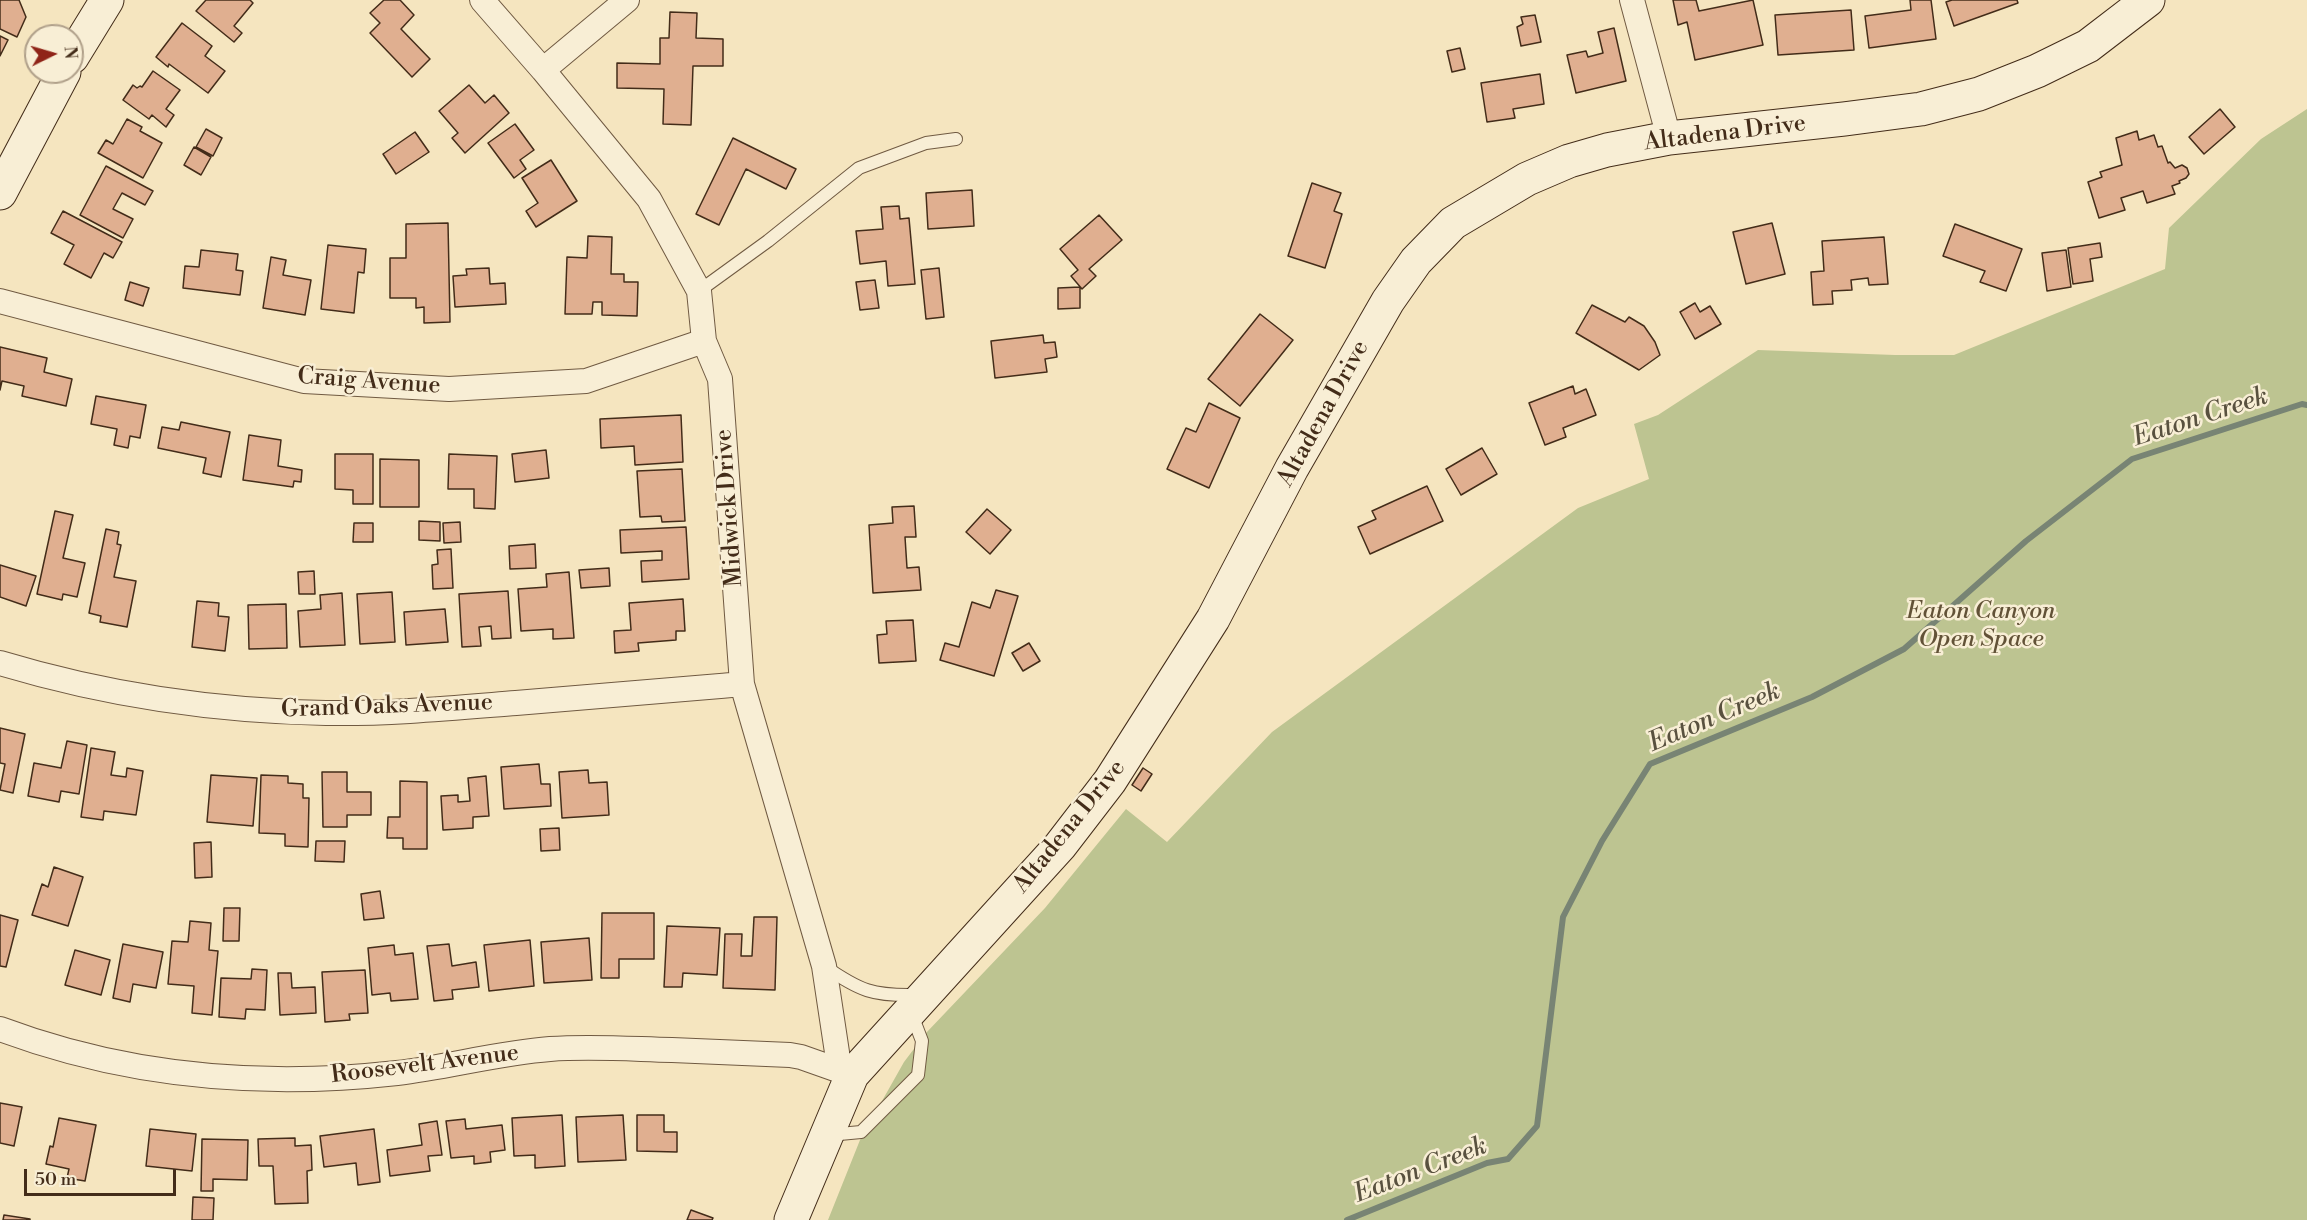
<!DOCTYPE html>
<html>
<head>
<meta charset="utf-8">
<style>
  body { margin:0 }
  #map { position:relative; width:2307px; height:1220px; overflow:hidden; background:#f5e5bf; font-family:"Libre Bodoni",serif }
  canvas { display:block }
  .north { position:absolute; left:24px; top:24px; width:60px; height:60px; box-sizing:border-box; background:#f8eed5; border:2px solid #b0a08a; border-radius:50%; rotate:85deg; font-size:16px; font-weight:700; line-height:24px; text-align:center; color:#432c19 }
  .north::after { content:''; display:block; margin:auto; width:21px; height:27px; background:#8f2418; clip-path:polygon(50% 0,100% 100%,50% 72%,0 100%) }
  .scale { position:absolute; left:24px; top:1169px; width:152px; height:27px; box-sizing:border-box; border:3px solid #432c19; border-top:0; padding-left:8px; font-size:18px; line-height:21px; white-space:nowrap; color:#432c19; -webkit-text-stroke:4px #f8eed5; paint-order:stroke }
</style>
</head>
<body>
<div id="map">
<canvas width="2307" height="1220"></canvas>
<div class="north">N</div>
<div class="scale">50 m</div>
</div>
<script>
const context = document.querySelector('canvas').getContext('2d');
context.lineJoin = 'round';
function fill(path, color) { context.fillStyle = color; context.fill(path, 'evenodd'); }
function strokePath(path, color, width, dash) { context.strokeStyle = color; context.lineWidth = width; context.lineCap = dash ? 'butt' : 'round'; context.setLineDash(dash || []); context.stroke(path); }
function write(font, color, halo, rows, align = 'center') {
  context.font = font + ' "Libre Bodoni",serif'; context.lineWidth = 5; context.setLineDash([]); context.textBaseline = 'middle'; context.strokeStyle = halo; context.fillStyle = color; for (const [text, x, y, turn = 0] of rows) {
    context.save(); context.translate(x, y); context.rotate((+turn || 0) * Math.PI / 180); context.textAlign = isNaN(turn) ? turn : align; if (halo) context.strokeText(text, 0, 0); context.fillText(text, 0, 0); context.restore();
  }
}
fill(new Path2D(`
  M2307 109V1220H828L860 1140 904 1062 926 1033 1045 908 1126 809 1167 842 1272 732 1578 508 1649 479 1634 424 1658 415 1758 350 1895 355H1954L2165 269 2169 228 2261 139Z`), '#bdc491');
strokePath(new Path2D(`
  M1347 1220 1487 1163 1508 1159 1537 1126 1563 917 1602 841 1650 764 1812 697 1904 649 2026 541 2132 459 2302 404 2307 405`), '#788474', 6);
const building = new Path2D(`
  M0 0H19L26 17 17 37 0 29Z
  M206 0H250L253 3 234 26 242 33 234 42 196 11Z
  M384 0H400L414 15 401 29 430 59 412 77 370 33 380 23 370 13Z
  M1673 0H1696L1699 11 1753 0 1763 45 1695 60 1687 22 1678 25Z
  M1910 0H1931L1936 39 1869 48 1865 16 1911 10Z
  M1952 0H2017L2018 3 1954 26 1946 2Z
  M1851 10 1854 50 1778 55 1775 15Z
  M670 12 697 13 696 38 723 39V66H693L691 125 663 124 664 89 617 88V63L660 64V38H669Z
  M1535 15 1541 42 1521 46 1517 27 1523 24 1521 17Z
  M182 23 212 46 205 56 225 71 208 93 169 64 168 67 156 57Z
  M1614 28 1626 81 1576 93 1567 55 1586 51 1588 57 1603 53 1598 32Z
  M0 36 8 40 0 56Z
  M1460 48 1465 69 1452 72 1447 51Z
  M153 71 180 90 166 109 174 115 166 127 152 115 149 119 123 100 133 85 137 88 140 86 142 87Z
  M1540 74 1544 104 1513 109 1515 118 1487 122 1481 83Z
  M469 85 485 103 494 95 509 113 465 153 452 138 458 133 439 111Z
  M2220 109 2235 127 2204 154 2189 137Z
  M127 119 142 127 140 131 162 143 143 178 98 153 106 140 113 144Z
  M515 124 534 150 520 160 526 169 514 178 488 143Z
  M206 129 222 138 213 156 196 147Z
  M2137 131 2139 140 2154 135 2158 147 2162 146 2168 163 2170 162 2175 168 2182 165 2187 168 2189 174 2186 178 2179 181 2180 183 2172 186 2175 194 2147 203 2143 191 2121 198 2125 210 2099 218 2088 182 2102 177 2100 172 2122 165 2116 138Z
  M415 132 429 152 396 174 383 154Z
  M733 138 796 169 786 189 746 169 719 225 696 214Z
  M194 147 211 157 201 175 184 165Z
  M551 160 577 201 536 227 526 211 538 203 522 178Z
  M106 166 153 191 145 205 122 193 113 209 133 219 123 238 80 215Z
  M1312 183 1341 193 1334 211 1342 214 1325 268 1288 256Z
  M972 190 974 226 928 229 926 193Z
  M899 206 900 219 909 218 915 284 888 286 886 261 860 264 856 231 883 229 881 207Z
  M63 211 122 242 113 258 104 253 91 278 64 264 74 245 51 233Z
  M1099 215 1122 240 1089 269 1096 276 1082 289 1071 276 1078 270 1060 249Z
  M448 223 450 322 424 323V307L416 308V298H390V258H406V224Z
  M1772 223 1785 274 1746 284 1733 232Z
  M1955 224 2022 249 2006 291 1980 282 1985 271 1943 256Z
  M588 236 612 237 611 274H624V282H638L637 316 602 315V302H593L592 314H565L567 257 587 258Z
  M1884 237 1888 284 1869 285 1868 278 1851 280 1852 290 1832 291 1833 304 1813 305 1811 272 1824 271 1822 241Z
  M2100 243 2102 257 2090 259 2093 281 2073 284 2068 248Z
  M328 245 366 249 364 273 358 272 354 313 321 309Z
  M201 250 238 254 236 270 243 271 240 295 183 288 185 266 199 267Z
  M2066 250 2071 287 2047 291 2042 253Z
  M271 257 286 260 283 275 311 280 305 315 263 308Z
  M489 268 490 284 505 283 506 304 455 307 453 276 467 275 466 269Z
  M939 268 944 317 926 319 921 270Z
  M875 280 879 308 860 310 856 282Z
  M130 282 149 288 143 306 125 300Z
  M1080 287V308L1058 309V288Z
  M1695 303 1700 312 1710 306 1721 324 1695 339 1680 312Z
  M1592 305 1625 322 1629 317 1644 326 1655 342 1660 355 1639 370 1576 333Z
  M1260 314 1293 340 1240 406 1208 379Z
  M1043 335 1044 343 1055 342 1057 357 1045 359 1047 372 995 378 991 341Z
  M0 347 47 358 44 372 72 379 66 406 22 396 24 386 2 381 0 390Z
  M1573 386 1575 394 1586 389 1596 415 1563 428 1566 437 1545 445 1529 403Z
  M96 396 146 405 140 438 130 436 128 448 114 445 117 429 91 424Z
  M1209 403 1240 418 1209 488 1167 469 1186 428 1196 432Z
  M681 415 683 462 635 465 634 446 601 448 600 419Z
  M181 422 230 432 221 477 203 473 206 458 158 448 162 427 179 430Z
  M249 435 281 440 278 466 302 470 301 482 294 481 293 487 243 480Z
  M1482 448 1497 474 1461 495 1446 469Z
  M546 450 549 478 515 482 512 454Z
  M335 454H373V504H353V490L335 489Z
  M449 454 497 456 495 509 474 508V489H448Z
  M380 459 419 460V507H380Z
  M682 469 685 521 662 522 661 516 640 517 637 471Z
  M1427 486 1443 521 1370 554 1358 527 1376 519 1372 511Z
  M914 506 916 537H905L907 568 919 567 921 590 873 593 869 525 893 523 892 507Z
  M987 509 1011 530 990 554 966 532Z
  M55 511 73 515 63 558 85 563 77 597 63 594 62 600 37 594Z
  M419 521 440 522V541L419 540Z
  M460 522 461 542 444 543 443 523Z
  M354 523H373V542H353Z
  M686 527 689 579 642 582 641 561 662 560V551L621 553 620 530Z
  M106 529 119 532 117 544 121 545 114 577 136 581 127 627 100 622 101 616 89 613Z
  M535 544 536 568 510 569 509 546Z
  M451 549 453 588 433 589 432 565 438 564 437 550Z
  M0 565 36 576 26 606 0 597Z
  M609 568 610 586 581 588 579 570Z
  M314 571 315 594H299L298 572Z
  M569 572 574 638 553 639V629L521 631 518 589 547 587 546 574Z
  M996 590 1018 596 994 676 940 660 945 643 959 647 972 602 990 608Z
  M508 591 511 638 492 639 491 626 479 627 481 646 462 647 459 594Z
  M392 592 395 642 360 644 357 594Z
  M342 593 345 645 300 647 298 611 321 609 320 595Z
  M683 599 685 631H676V640L638 643 639 651 615 653 614 631 631 630 629 603Z
  M197 601 219 603 218 616 229 617 225 651 192 647Z
  M286 604 287 648 249 649 248 605Z
  M445 609 448 642 406 645 404 612Z
  M913 620 916 661 879 663 877 635 887 634 886 621Z
  M1029 643 1040 661 1023 671 1012 653Z
  M0 728 25 734 13 793 0 790 5 764 0 763Z
  M67 741 87 745 79 794 61 791 59 802 28 796 34 763 61 768Z
  M91 748 115 752 111 775 126 777 127 768 143 771 136 815 104 811 103 820 81 817Z
  M539 764 541 784H550L551 806 504 809 501 767Z
  M1143 768 1152 774 1141 791 1132 785Z
  M588 770 589 783 607 782 609 815 562 818 559 772Z
  M322 772H347V792H371V815H347V827H323Z
  M211 775 257 778 253 826 207 822Z
  M261 775 288 776V783L303 784V798H309L308 847 285 846V834L259 833Z
  M486 776 489 816 473 817V828L443 830 441 796 458 795V802L470 801 468 778Z
  M400 781 427 782V849H403V838H387L388 817H400Z
  M559 828 560 850 541 851 540 829Z
  M316 841H345L344 862 315 861Z
  M211 842 212 877 195 878 194 843Z
  M54 867 83 877 68 926 32 915 42 884 48 887Z
  M380 891 384 918 364 920 361 894Z
  M224 908H240L239 941H223Z
  M602 913H654V959H619V978H601Z
  M0 915 18 920 6 967 0 966Z
  M754 917H777L775 990 723 988 725 934H742L741 956H752Z
  M190 921 211 923 209 950 218 951 212 1015 192 1013 194 986 168 984 172 941 188 942Z
  M667 926 720 928 717 975 683 973 682 987H664Z
  M589 938 592 980 544 983 541 942Z
  M530 940 534 986 489 991 484 945Z
  M123 944 163 952 156 988 133 984 130 1002 113 998Z
  M449 944 452 966 476 962 479 987 452 990 453 999 434 1001 427 946Z
  M394 945 395 955 413 953 418 999 391 1001 390 993 372 995 368 948Z
  M75 950 110 960 101 995 65 985Z
  M252 969 267 970 265 1010 246 1009 245 1019 219 1017 221 978 251 979Z
  M365 970 368 1013 349 1014 350 1020 325 1022 322 972Z
  M278 973H291L292 988 315 987 316 1013 280 1015Z
  M0 1103 22 1107 14 1146 0 1143Z
  M562 1115 565 1166 535 1168V1155L514 1156 512 1118Z
  M623 1115 626 1160 578 1162 576 1117Z
  M637 1115H664V1132H677V1152L637 1151Z
  M59 1118 96 1125 85 1181 67 1178 69 1169 46 1164 50 1146 53 1147Z
  M465 1119 466 1129 502 1125 505 1150 490 1152 491 1162 474 1164V1156L451 1158 446 1121Z
  M437 1121 442 1155 428 1156 430 1171 390 1176 387 1150 422 1145 419 1124Z
  M150 1129 196 1134 192 1171 146 1166Z
  M374 1129 380 1182 358 1185 356 1163 324 1167 320 1136Z
  M295 1138V1146L311 1145 312 1170 307 1171 308 1203 275 1204 273 1166H259L258 1139Z
  M202 1139 248 1140 247 1180 213 1179V1191H201Z
  M193 1197 214 1198 213 1220H192Z
  M691 1210 713 1218 712 1220H687Z
  M4 1215 30 1219V1220H3Z`);
fill(building, '#e0af90');
strokePath(building, '#432c19', 1.5);
const lane = new Path2D(`
  M699 291 768 241 859 168 926 143 956 139
  M824 966C860 991 873 996 916 995
  M829 1135 861 1132 918 1075 922 1041 912 1015`);
const street = new Path2D(`
  M482 0 543 70 649 199 699 291 704 341 720 379 742 684 824 966 838 1059 852 1075
  M1632 0 1669 138
  M543 70 627 0
  M0 301 304 381 449 389 586 381 704 341
  M0 663C106 695 216 711 326 713 390 714 453 708 516 703 592 697 667 691 742 684
  M0 1029C128 1077 262 1088 397 1073 448 1067 498 1053 550 1049 591 1046 631 1049 672 1050 711 1052 751 1053 790 1055L801 1057 852 1075`);
const secondary = new Path2D(`
  M72 57 107 0
  M0 193 64 72
  M791 1220 852 1075 1060 846 1110 781 1213 619 1292 468 1388 301 1416 261 1453 223 1527 179 1569 161 1607 150 1669 138 1844 119 1921 109 1979 94 2037 71 2088 46 2148 0`);
strokePath(lane, '#705a42', 14);
strokePath(street, '#705a42', 26);
strokePath(secondary, '#432c19', 35);
strokePath(lane, '#f8eed5', 12);
strokePath(street, '#f8eed5', 24);
strokePath(secondary, '#f8eed5', 33);
write('24px', '#432c19', '#f8eed5', [
  ["Altadena Drive",1725,134,-7],
  ["Craig Avenue",369,382,4],
  ["Altadena Drive",1324,414,-61],
  ["Midwick Drive",730,508,-94],
  ["Grand Oaks Avenue",387,707,-2],
  ["Altadena Drive",1070,827,-51],
  ["Roosevelt Avenue",425,1065,-7]
]);
write('italic 24px', '#625237', '#f8eed5', [
  ["Eaton Canyon",1981,612],
  ["Open Space",1981,640]
]);
write('italic 26px', '#59513f', '#f8eed5', [
  ["Eaton Creek",2201,418,-18],
  ["Eaton Creek",1715,718,-23],
  ["Eaton Creek",1421,1171,-21]
]);
</script>
</body>
</html>
